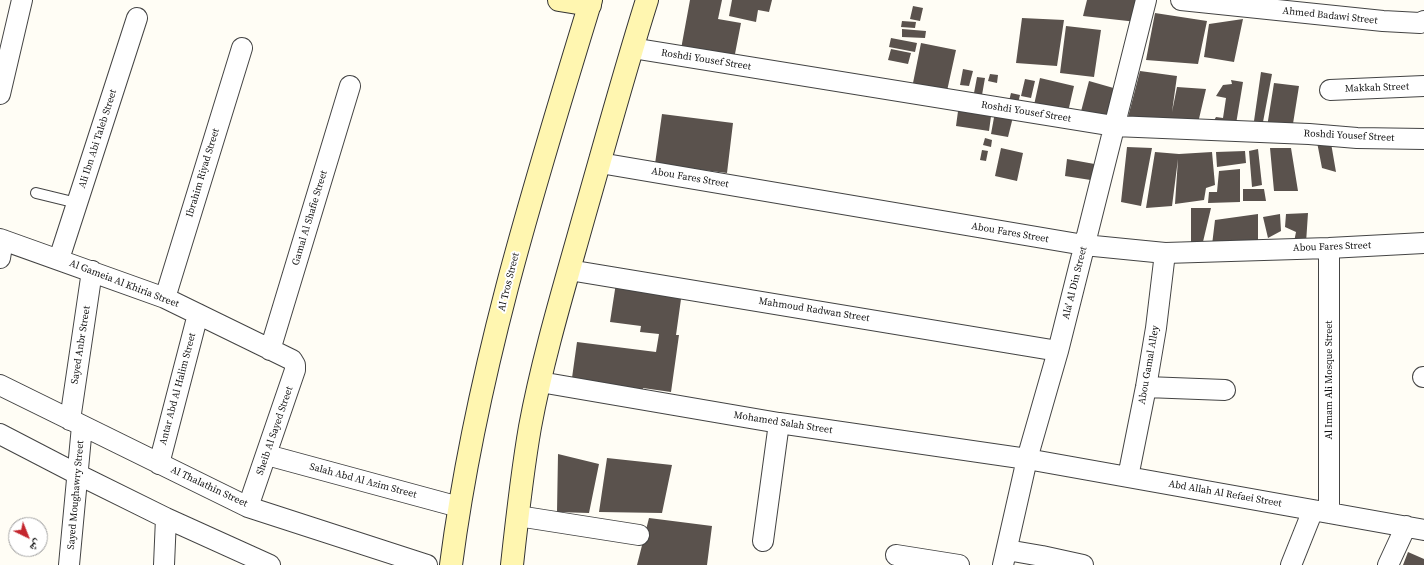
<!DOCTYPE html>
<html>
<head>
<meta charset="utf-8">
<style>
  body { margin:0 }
  #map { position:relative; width:1424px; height:565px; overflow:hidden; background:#fffdf5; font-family:"Source Serif 4","Noto Naskh Arabic",serif }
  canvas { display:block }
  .north { position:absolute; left:8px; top:517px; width:40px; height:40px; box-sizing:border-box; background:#fff; border:1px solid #a0a0a0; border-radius:50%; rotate:137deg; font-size:11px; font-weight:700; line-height:16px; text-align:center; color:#111 }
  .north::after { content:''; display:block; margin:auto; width:14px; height:18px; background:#c4262e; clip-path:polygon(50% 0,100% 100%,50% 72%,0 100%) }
</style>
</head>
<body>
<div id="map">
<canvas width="1424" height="565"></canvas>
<div class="north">ش</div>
</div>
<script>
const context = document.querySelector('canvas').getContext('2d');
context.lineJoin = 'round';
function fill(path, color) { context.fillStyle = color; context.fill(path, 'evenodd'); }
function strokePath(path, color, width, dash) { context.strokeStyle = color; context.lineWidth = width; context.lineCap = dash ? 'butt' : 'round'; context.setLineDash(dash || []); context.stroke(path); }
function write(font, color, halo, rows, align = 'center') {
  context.font = font + ' "Source Serif 4",serif'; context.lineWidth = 4; context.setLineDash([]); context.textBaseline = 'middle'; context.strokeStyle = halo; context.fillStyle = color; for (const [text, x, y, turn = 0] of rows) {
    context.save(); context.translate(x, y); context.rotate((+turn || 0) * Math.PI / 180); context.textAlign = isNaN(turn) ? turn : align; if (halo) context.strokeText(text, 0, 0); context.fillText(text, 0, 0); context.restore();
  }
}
fill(new Path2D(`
  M690 0H722L718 19 741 23 734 59 681 49Z
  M732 0H772L769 12 758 10 756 22 729 16Z
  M1087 0H1143L1137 22 1083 16Z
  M913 6 923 8 920 21 910 19Z
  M1155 13 1207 21 1198 64 1146 60Z
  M1022 18 1064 20 1057 66 1016 63Z
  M1243 19 1234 62 1204 57 1209 24Z
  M902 21 916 22 915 28 901 27Z
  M1066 26 1101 30 1094 77 1060 73Z
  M902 29 926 31 925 38 902 37Z
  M891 38 917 43 915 52 889 47Z
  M921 43 956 50 945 100 911 93Z
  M891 49 911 53 908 64 888 60Z
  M963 69 973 71 969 86 960 85Z
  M1140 71 1177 76 1172 112 1177 87 1206 89 1198 123 1127 121Z
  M1261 72 1272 74 1263 122 1254 121Z
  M990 74 998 75 997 83 988 81Z
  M977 77 985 78 982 95 974 93Z
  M1040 78 1074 86 1068 112 1034 105Z
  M1025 79 1035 81 1031 98 1021 96Z
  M1231 80 1243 82 1236 124H1212L1216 117 1223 118 1226 98 1216 96 1223 85 1232 84Z
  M1089 81 1117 89 1108 122 1079 119Z
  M1274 83 1299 86 1292 130 1267 127Z
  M1011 93 1020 95 1017 107 1008 105Z
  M959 104 992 109 989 131 956 126Z
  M995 112 1014 113 1008 137 991 134Z
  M662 114 733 123 727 173 655 164Z
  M985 138 992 140 991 147 983 145Z
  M1317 142 1331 143 1336 172 1322 168Z
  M1127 147 1152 148 1141 206 1121 202Z
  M1001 148 1023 153 1017 181 995 176Z
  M1270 148H1291L1298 191H1274Z
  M1258 149 1262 185 1252 187 1249 151Z
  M982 150 988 151 986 161 980 160Z
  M1245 151 1246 163 1217 167 1216 152Z
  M1155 152 1179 154 1212 152 1215 185 1206 188 1204 200 1175 204 1178 159 1172 206 1146 208Z
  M1067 159 1100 165 1097 181 1065 176Z
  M1240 169V202L1208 203 1209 192H1217L1219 171Z
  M1243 189H1264L1266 201H1243Z
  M1191 208H1211L1202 246 1191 244Z
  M1308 213 1306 243 1293 247 1296 232 1285 227 1286 214Z
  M1258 214V242L1212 245 1215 220Z
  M1280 214 1281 231 1268 238 1263 217Z
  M616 283 682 292 676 335H679L671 392 643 388 642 394 571 385 577 342 656 352 659 334 640 332 641 326 610 322Z
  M558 454 599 464 589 513 557 512Z
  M607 458 672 465 662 513 599 512Z
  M649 518 712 526 707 565H637Z
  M1408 552 1424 559V565H1403Z`), '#5a524d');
const lane = new Path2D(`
  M36 193 77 203`);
const street = new Path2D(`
  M1181 0 1383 21 1420 23 1424 21
  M632 48 1114 126 1309 134 1357 138 1424 139
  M1330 90 1424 86
  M0 94 22 0
  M600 163 1084 245 1165 253 1329 248 1424 243
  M0 239 165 298 292 360 295 365V370L248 507
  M1329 248V513
  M0 258 3 240
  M59 259 137 18
  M569 270 1058 351
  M165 298 242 48
  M270 350 350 86
  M1423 377H1424
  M540 382 779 423 1027 459 1424 530
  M0 385 248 507 427 565
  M1146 387 1225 390
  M70 420 92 271
  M0 434 77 474 166 518 270 565
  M267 455 459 507
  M159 464 198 314
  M1128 477 1146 387 1156 328 1165 253
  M518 516 639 535
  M763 541 779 423
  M1007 550 1042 556 1083 565
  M896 555 959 565
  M69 565 82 426
  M164 565 166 518
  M1003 565 1027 459 1058 351 1146 0
  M1291 565 1313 510
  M1388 565 1406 526`);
const secondary = new Path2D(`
  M559 0 590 5
  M451 565C476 372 534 186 591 0
  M512 565C517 519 522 473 530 427 543 357 564 288 583 220 604 147 624 73 647 0`);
strokePath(lane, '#444', 12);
strokePath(street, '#444', 22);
strokePath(secondary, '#333', 24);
strokePath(lane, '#fff', 10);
strokePath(street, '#fff', 20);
strokePath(secondary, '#fff6b0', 22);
write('10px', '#111', '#fff', [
  ["Ahmed Badawi Street",1330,16,6],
  ["Roshdi Yousef Street",706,60,9],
  ["Makkah Street",1377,88,-2],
  ["Roshdi Yousef Street",1026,112,9],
  ["Roshdi Yousef Street",1349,136,3],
  ["Ali Ibn Abi Taleb Street",98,139,-72],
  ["Ibrahim Riyad Street",203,173,-73],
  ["Abou Fares Street",690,178,10],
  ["Gamal Al Shafie Street",310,218,-73],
  ["Abou Fares Street",1010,233,10],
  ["Abou Fares Street",1332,247,-2],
  ["Al Tros Street",509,282,-76],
  ["Ala' Al Din Street",1075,283,-76],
  ["Al Gameia Al Khiria Street",124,284,21],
  ["Mahmoud Radwan Street",814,310,9],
  ["Sayed Anbr Street",81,345,-81],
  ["Abou Gamal Alley",1149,365,-80],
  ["Al Imam Ali Mosque Street",1329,380,-90],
  ["Antar Abd Al Halim Street",178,389,-75],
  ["Mohamed Salah Street",783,423,9],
  ["Sheib Al Sayed Street",275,431,-71],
  ["Salah Abd Al Azim Street",363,481,15],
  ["Al Thalathin Street",209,487,25],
  ["Abd Allah Al Refaei Street",1225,494,10],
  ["Sayed Moughawry Street",76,495,-85]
]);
</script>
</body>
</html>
